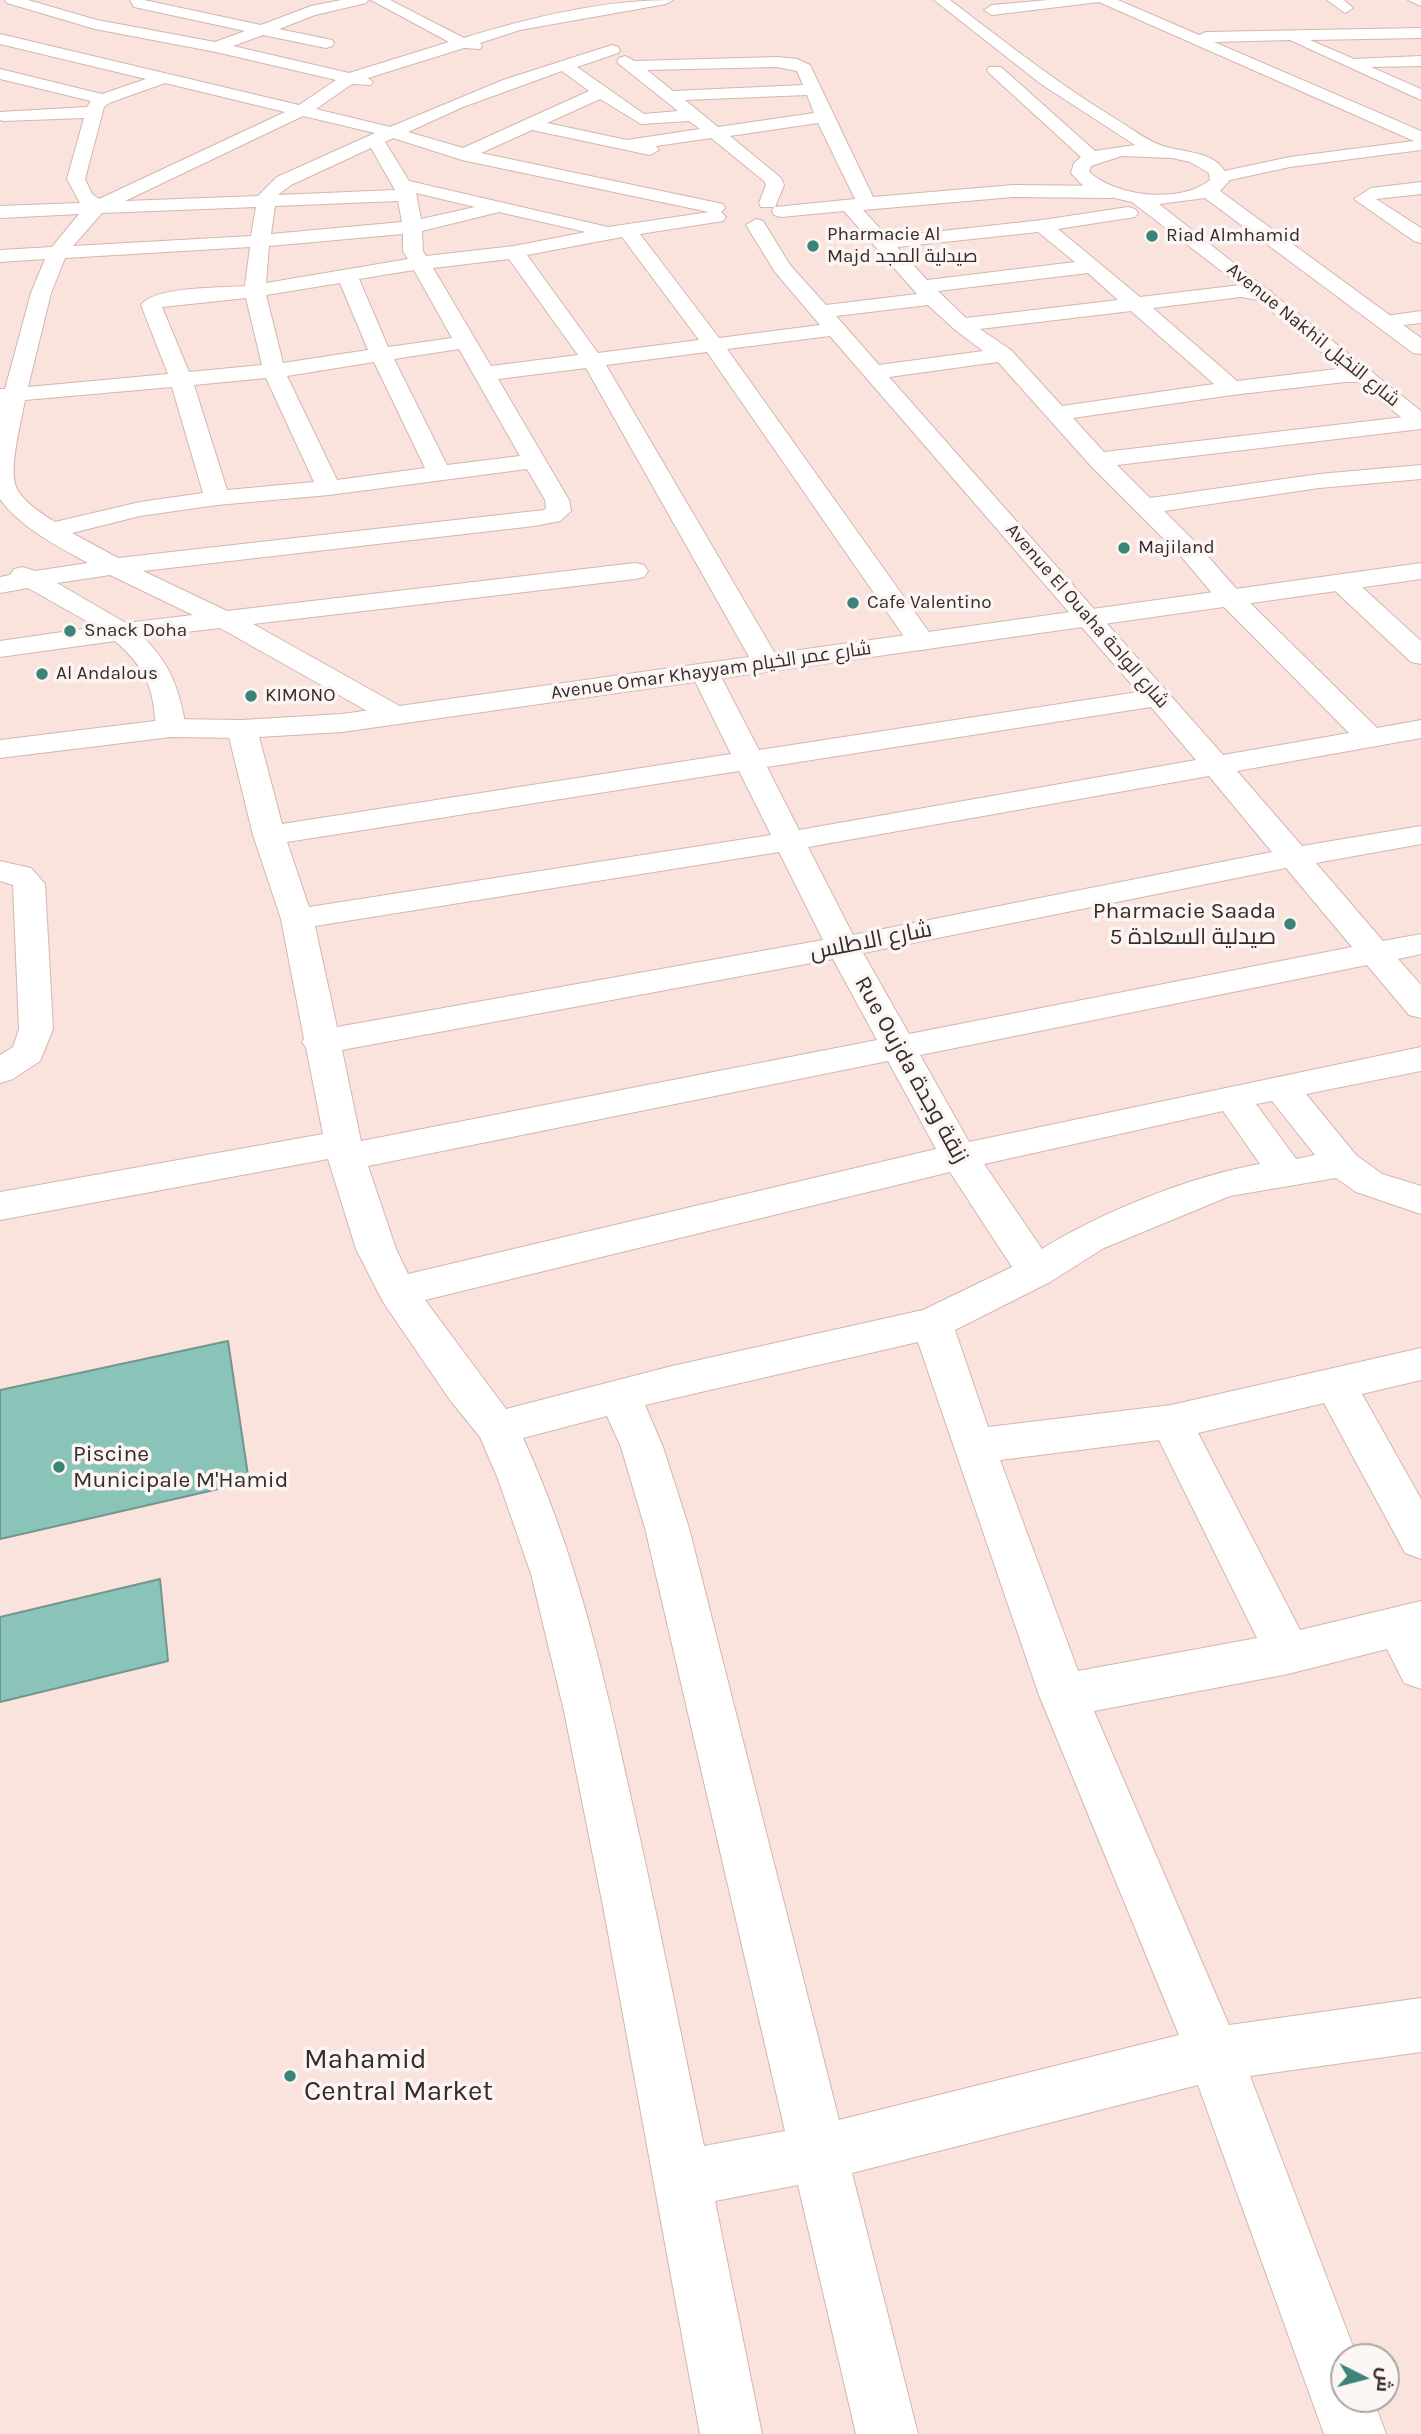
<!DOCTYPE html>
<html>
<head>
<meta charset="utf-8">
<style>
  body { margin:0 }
  #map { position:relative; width:1421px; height:2434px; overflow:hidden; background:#fbe3dd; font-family:Karla,Cairo,sans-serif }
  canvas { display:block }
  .north { position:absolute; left:1330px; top:2343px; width:70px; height:70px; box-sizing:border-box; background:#fbf5f3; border:2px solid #ada5a2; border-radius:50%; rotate:96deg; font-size:19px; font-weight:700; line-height:28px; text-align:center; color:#372c29 }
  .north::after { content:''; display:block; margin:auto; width:24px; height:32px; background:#3e8378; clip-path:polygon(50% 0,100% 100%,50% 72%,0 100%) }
</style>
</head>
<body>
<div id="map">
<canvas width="1421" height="2434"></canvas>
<div class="north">ش</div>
</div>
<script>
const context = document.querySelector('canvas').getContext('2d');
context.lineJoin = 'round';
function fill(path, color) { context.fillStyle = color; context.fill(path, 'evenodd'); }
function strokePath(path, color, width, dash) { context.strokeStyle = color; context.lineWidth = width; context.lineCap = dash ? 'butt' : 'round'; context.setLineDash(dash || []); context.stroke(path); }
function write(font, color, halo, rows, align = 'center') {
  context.font = font + ' Karla,Cairo,sans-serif'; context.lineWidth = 7; context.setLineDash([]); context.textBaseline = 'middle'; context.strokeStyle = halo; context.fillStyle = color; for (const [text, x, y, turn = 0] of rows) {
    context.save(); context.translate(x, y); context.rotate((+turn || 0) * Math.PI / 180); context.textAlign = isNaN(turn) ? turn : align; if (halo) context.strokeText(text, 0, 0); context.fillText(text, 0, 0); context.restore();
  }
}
const water = new Path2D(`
  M228 1341 249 1482 0 1539V1390Z
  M160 1579 168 1661 0 1702V1617Z`);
fill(water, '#8ac4b9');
strokePath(water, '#71968e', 2);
const street = new Path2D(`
  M5 0H28L97 20 215 42 245 31 134 7 130 0H144L261 25 311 6 341 0H368L366 3 315 15 279 29 332 40 334 43 332 46 326 48 263 35 233 46 349 73 449 42 371 0H390L464 38C531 17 603 0 673 0L666 4 520 30 480 43 482 46 480 49 464 48 368 78 373 82 371 85 352 84 316 109 390 127 503 80 612 45 618 47 620 50 618 53 577 67 644 114 678 111 619 64 617 61 619 58 625 56 635 61 777 57 797 59 810 65 873 197 1013 185 1111 186 1120 192 1111 198 1013 197 863 210 888 237 1042 220 1128 207 1135 209 1138 213 1135 217 1058 229 1140 297 1241 285 1271 291 1274 295 1271 299 1264 301 1241 297 1153 308 1237 381 1345 368 1373 372 1376 377 1373 382H1345L1232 395 1073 418 1104 452 1421 415V429L1117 465 1150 498 1319 474 1421 465V479L1319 488 1164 511 1198 545 1240 593 1377 728 1421 720V738L1237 771 1302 846 1421 826V844L1316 863 1383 941 1421 934V954L1398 959 1421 985V1018L1409 1015 1367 965 920 1055 969 1142 1421 1047V1071L1306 1094 1356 1155 1382 1174 1421 1186V1214L1356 1192 1336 1178 1230 1196 1104 1248 1050 1282 955 1330 988 1427 1171 1405 1421 1348V1380L1362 1394 1421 1499V1559L1405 1553 1324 1403 1198 1433 1300 1630 1421 1601V1689L1404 1683 1387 1649 1288 1674 1094 1711 1229 2025 1421 1998V2052L1250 2076 1357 2357H1344V2399H1373L1386 2434H1324L1198 2085 852 2173 918 2434H856L798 2185 715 2201 762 2434H700L603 1906 564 1711 531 1574 498 1479 480 1437 450 1400 383 1302 356 1249 328 1159 0 1220V1192L323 1134 306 1047 302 1042 304 1039 281 919 253 835 227 729 232 723 242 720 252 723 257 729 282 824 731 754 691 673 695 667 705 665 715 667 719 673 759 750 1138 692 830 336 727 349 936 642 932 648 922 650 912 648 707 352 606 365 780 662 776 668 766 670 756 668 752 662 586 368 498 379 569 500 571 511 560 521 534 526 143 571 227 611 635 563 644 565 648 571 644 577 635 579 253 624 405 709 409 715 405 721 395 724 385 721 220 628 143 637C171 664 180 692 186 728L181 734 171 737 161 734C154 724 155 713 153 702 149 676 134 657 115 641L0 657V641L97 627 28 588 0 593V577L10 575 14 569 23 567 35 571 88 563C57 546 21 528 0 499V389H5L31 293 45 259 0 262V250L52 247 79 214 0 218V206L80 203 67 179 84 118 3 121 0 120V112L87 107 91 101 0 79V69L102 94 146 79 0 44V34L299 105 336 80 216 52 95 29 7 3ZM777 67 797 71 803 85 673 91 647 70ZM562 71 589 91 463 148 408 132 463 107ZM165 83 285 112 99 199 92 194 85 179 104 107 109 103ZM807 95 814 113 718 127 685 100ZM600 99 641 124 689 121 700 129 627 140 547 123ZM303 116 375 133 277 177 258 196 125 201ZM818 123 855 199 775 207 784 185 781 178 730 136ZM532 130 650 155 659 150 656 146 711 138 764 181 766 185 759 203 761 207H774L772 211 774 215 781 217 844 211 917 294 826 305 790 265 763 221 756 219 746 225 775 272 820 325 719 338 640 234 723 221 726 217 721 212 725 208 723 204 481 153ZM393 138 462 160 709 212 608 227 409 181 385 142ZM371 148 395 190 278 195 291 185ZM416 193 475 207 421 219ZM398 201 402 222 271 234 275 206ZM256 207 251 236 73 246 102 213ZM499 212 586 232 514 246 426 256 423 251 422 231ZM1038 232 1075 262 927 280 897 247ZM403 234V251L408 259 266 283 269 246ZM622 237 699 340 598 353 527 255ZM250 247 245 286C221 288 155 286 141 305L168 374 28 387 51 293 65 258ZM509 259 578 355 491 366 433 268ZM414 270 452 338 388 347 359 279ZM1088 273 1118 300 966 318 938 291ZM340 283 368 350 283 363 266 295ZM246 298 262 365 189 372 162 307ZM928 305 954 329 983 351 879 365 836 316ZM1131 311 1214 384 1062 406 1011 350 980 329ZM459 349 520 456 447 465 394 359ZM374 362 425 468 337 480 287 376ZM998 362 1090 465 1180 555 1222 605 1349 733 1223 755 889 377ZM266 378 314 482 227 490 194 385ZM172 387 203 493 140 502 55 522C42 514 19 499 15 484 10 462 21 423 25 400ZM527 469 545 500 546 508 544 510 118 558 72 533 140 516 217 505 329 495ZM110 575 193 615 126 623 57 583ZM1151 707 1196 760 799 830 767 767ZM739 771 771 835 309 907 287 842ZM1209 776 1272 852 853 935 808 847ZM779 852 823 940 337 1027 315 926ZM1286 868 1352 947 909 1034 863 953ZM833 959 877 1040 361 1141 342 1050ZM888 1061 936 1149 408 1274 396 1249 368 1166ZM1272 1101 1315 1155 1296 1159 1256 1104ZM1223 1111 1260 1164C1191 1176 1101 1212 1042 1249L984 1164ZM950 1172 1012 1267 923 1310 672 1366 506 1409 425 1300ZM918 1342 1039 1695 1179 2035 839 2120 689 1528 663 1447 645 1405ZM607 1416 621 1447 645 1528 785 2131 704 2146C680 2030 657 1913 631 1798 604 1675 576 1553 523 1438ZM1159 1440 1257 1638 1078 1671 1000 1460Z
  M1048 0H1118L1199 35 1206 32 1421 28V38L1310 40 1354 59 1421 56V66L1371 67 1421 89V100L1290 40 1214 42 1421 131V150L1290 167 1221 182 1215 181 1212 177 1215 173 1290 157 1414 141 1099 2 992 15 984 10 992 5Z
  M1327 0H1344L1353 8 1345 13Z
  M1408 0H1421V6Z
  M1421 182V194L1376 199 1421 228V243L1414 241 1354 199 1371 188Z
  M1421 311V323L1385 327 1378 325 1374 321 1378 317Z
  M1342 575 1351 577 1421 641V664L1411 662 1333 589 1329 583 1333 577Z
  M0 861 31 868 45 884 53 1029 40 1061 13 1079 0 1083V1055L13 1047 19 1029 13 885 0 881Z`);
const secondary = new Path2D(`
  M934 0H950C1004 41 1058 84 1116 119 1131 128 1147 141 1163 146 1188 154 1220 150 1229 181L1220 191 1421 338V354L1413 353 1205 198 1159 204 1421 411V429L1413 427 1246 290 1132 202 1101 195 1084 187 1071 173 1074 163 1081 157 989 73 987 70 989 67H1001L1095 151 1135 145 1041 84ZM1122 156 1172 158 1190 162 1209 173 1210 180C1181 204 1117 197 1089 172L1091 166Z
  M1421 563V579L342 732 242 738 171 737 0 758V740L171 719 242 720 342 714Z`);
strokePath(street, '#d3b6af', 2);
strokePath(secondary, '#d3b6af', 2);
fill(street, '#fff');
fill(secondary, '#fff');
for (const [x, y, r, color] of [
  [1152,236,7,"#3e8378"],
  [813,246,7,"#3e8378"],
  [1124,548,7,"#3e8378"],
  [853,603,7,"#3e8378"],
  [70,631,7,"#3e8378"],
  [42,674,7,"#3e8378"],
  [251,696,7,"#3e8378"],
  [1290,924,7,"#3e8378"],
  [59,1467,7,"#3e8378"],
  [290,2076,7,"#3e8378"]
]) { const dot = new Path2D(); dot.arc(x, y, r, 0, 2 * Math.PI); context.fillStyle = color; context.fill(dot); strokePath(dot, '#fbf5f3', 2.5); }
write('19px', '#372c29', '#fbf5f3', [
  ["Pharmacie Al",827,235],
  ["Majd صيدلية المجد",827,257],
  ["Riad Almhamid",1166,236],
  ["Majiland",1138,548],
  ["Cafe Valentino",867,603],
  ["Snack Doha",84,631],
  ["Al Andalous",56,674],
  ["KIMONO",265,696]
], 'left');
write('19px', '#372c29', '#fbf5f3', [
  ["Avenue Nakhil شارع النخيل",1313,335,39],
  ["Avenue El Ouaha شارع الواحة",1087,616,49],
  ["Avenue Omar Khayyam شارع عمر الخيام",711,671,-8]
]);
write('23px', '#372c29', '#fbf5f3', [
  ["Pharmacie Saada",1276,911],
  ["5 صيدلية السعادة",1276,937],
  ["Piscine",73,1454,"left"],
  ["Municipale M'Hamid",73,1480,"left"]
], 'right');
write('23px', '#372c29', '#fbf5f3', [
  ["شارع الاطلس",871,941,-11],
  ["Rue Oujda زنقة وجدة",911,1070,61]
]);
write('28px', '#372c29', '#fbf5f3', [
  ["Mahamid",304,2060],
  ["Central Market",304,2092]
], 'left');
</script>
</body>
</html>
